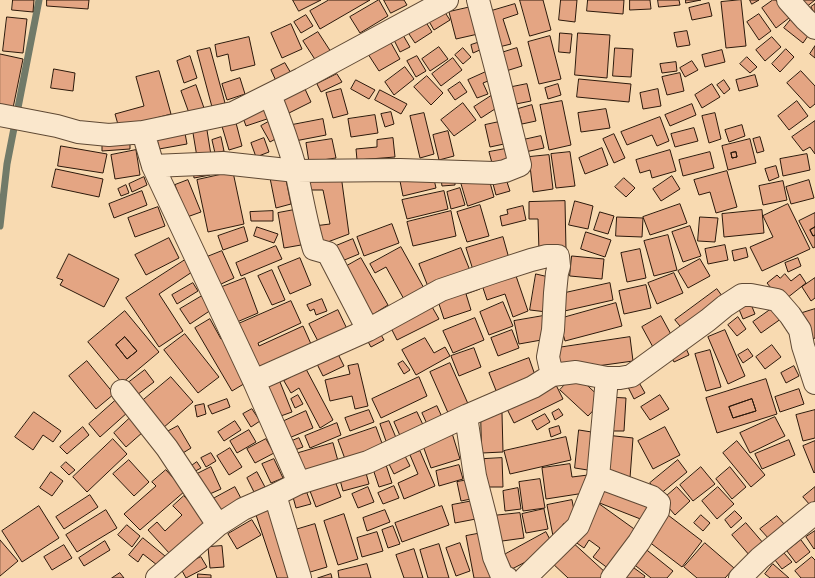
<!DOCTYPE html>
<html>
<head>
<meta charset="utf-8">
<style>
  body { margin:0 }
  canvas { display:block; background:#f8dab1 }
</style>
</head>
<body>
<canvas width="815" height="578"></canvas>
<script>
const context = document.querySelector('canvas').getContext('2d');
context.lineJoin = 'round';
function strokePath(path, color, width, dash) { context.strokeStyle = color; context.lineWidth = width; context.lineCap = dash ? 'butt' : 'round'; context.setLineDash(dash || []); context.stroke(path); }
function fill(path, color) { context.fillStyle = color; context.fill(path, 'evenodd'); }
strokePath(new Path2D(`
  M0 226 7 164 39 0`), '#717a69', 7);
const building = new Path2D(`
  M13 0H34L33 12 12 10Z
  M47 0H89L88 9 47 6Z
  M293 0H321L299 11Z
  M329 0H370L320 29 310 11Z
  M379 0 388 16 360 33 350 17Z
  M384 0H404L407 5 391 13Z
  M520 0H543L551 30 530 36Z
  M561 0H577L575 22 559 20Z
  M588 0H624L623 14 587 11Z
  M630 0H650L651 9 630 10Z
  M658 0H679L680 5 659 7Z
  M686 0H701L686 3Z
  M741 0 746 46 726 48 721 2Z
  M750 0H759L752 4Z
  M773 0H776L789 18 776 28 762 8Z
  M799 0H815L805 8Z
  M709 3 712 16 692 20 689 8Z
  M515 4 518 14 503 19 511 44 499 47 488 12Z
  M815 4V15L811 7Z
  M471 7 478 34 456 39 449 12Z
  M442 8 450 20 434 30 427 18Z
  M759 14 771 31 759 40 747 22Z
  M306 15 313 26 301 33 294 22Z
  M7 17 27 19 23 53 3 51Z
  M792 18 810 33 803 43 784 28Z
  M424 19 432 32 415 43 407 31Z
  M291 24 302 49 282 58 271 33Z
  M687 31 690 45 677 47 674 33Z
  M318 32 331 52 316 61 303 41Z
  M560 33 572 34 570 53 559 52Z
  M578 33 610 35 607 78 575 75Z
  M403 35 410 47 400 52 394 40Z
  M550 36 561 79 539 84 528 42Z
  M249 37 255 65 231 71 228 54 217 57 215 45Z
  M772 37 781 47 765 61 756 50Z
  M390 41 400 59 379 71 368 54Z
  M480 42 482 49 473 53 471 45Z
  M815 46V58L810 54Z
  M439 47 448 59 430 71 422 59Z
  M210 48 225 103 212 107 197 51Z
  M463 48 471 57 463 64 455 55Z
  M517 48 522 66 506 71 501 53Z
  M615 48 633 49 631 77 613 76Z
  M786 49 794 57 780 72 772 64Z
  M722 50 725 62 705 67 702 55Z
  M0 54 23 59 13 108 0 106Z
  M190 56 197 78 184 83 177 61Z
  M417 56 426 71 416 77 407 61Z
  M747 57 757 67 750 73 740 64Z
  M453 58 462 70 441 86 432 74Z
  M692 61 698 70 685 77 680 68Z
  M676 62 677 71 662 73 660 64Z
  M285 63 292 75 277 83 271 70Z
  M405 67 414 79 394 95 385 82Z
  M54 69 75 73 73 91 51 88Z
  M159 71 171 114 119 128 115 114 144 106 136 77Z
  M488 71 493 79 483 83 488 94 477 98 468 80Z
  M801 71 815 86V104L810 108 787 83Z
  M680 73 684 91 667 95 662 77Z
  M337 74 342 82 321 92 317 84Z
  M755 75 758 86 739 91 736 80Z
  M427 76 443 93 431 105 414 87Z
  M240 78 245 94 227 100 222 84Z
  M579 79 631 84 629 102 577 97Z
  M356 80 375 90 369 99 351 89Z
  M724 80 730 89 724 94 717 85Z
  M460 82 467 92 455 100 448 90Z
  M527 84 531 101 516 104 512 87Z
  M558 84 561 95 548 99 545 88Z
  M712 84 720 97 702 108 695 95Z
  M196 85 204 108 189 113 181 91Z
  M305 89 311 102 287 114 281 101Z
  M341 89 348 114 333 118 326 93Z
  M658 89 661 106 643 109 640 93Z
  M380 90 407 104 401 114 375 100Z
  M491 96 498 107 481 118 474 107Z
  M562 101 571 145 549 150 540 105Z
  M797 101 808 116 789 130 778 116Z
  M463 103 476 120 454 136 441 120Z
  M692 104 696 115 670 126 665 115Z
  M532 105 536 121 522 124 518 109Z
  M266 107 270 118 246 126 242 115Z
  M606 109 610 128 581 132 578 113Z
  M391 112 394 124 385 127 381 114Z
  M424 113 434 154 420 158 410 116Z
  M715 113 721 139 709 143 702 116Z
  M375 115 378 133 351 137 348 119Z
  M660 117 669 141 657 146 652 135 627 145 621 132Z
  M235 119 242 146 229 150 221 123Z
  M323 119 326 135 295 141 292 125Z
  M270 121 279 137 270 142 261 126Z
  M815 121V154L810 147 803 151 792 137Z
  M499 122 504 144 490 147 485 125Z
  M206 124 211 155 197 157 192 127Z
  M742 125 745 136 729 142 725 130Z
  M184 128 187 144 159 149 156 133Z
  M694 128 698 141 675 147 671 134Z
  M448 131 454 156 439 160 433 135Z
  M614 134 625 158 614 163 603 139Z
  M541 136 544 148 525 152 523 140Z
  M221 137 224 151 215 153 212 140Z
  M760 137 764 151 757 153 753 139Z
  M264 138 269 152 256 157 251 143Z
  M393 138 395 157 357 160 356 149 377 147V140Z
  M130 139V149L102 151V142Z
  M332 139 336 158 309 162 306 143Z
  M750 139 756 163 728 170 722 146ZM736 152 737 157 732 158 731 153Z
  M61 146 107 154 103 173 58 166Z
  M602 148 608 165 585 174 579 158Z
  M505 149 508 159 492 163 489 152Z
  M136 150 140 175 115 179 111 155Z
  M670 150 676 171 652 178 650 170 640 173 636 160Z
  M570 152 575 186 556 188 551 154Z
  M710 152 714 168 683 176 679 160Z
  M736 152 737 157 732 158 731 153Z
  M807 154 810 170 783 176 780 159Z
  M549 155 553 189 533 192 529 157Z
  M776 166 779 177 769 181 765 169Z
  M208 167 210 175 194 178 193 169Z
  M56 169 103 179 99 197 52 187Z
  M727 171 737 207 716 213 710 192 699 195 694 180Z
  M233 172 244 224 208 232 197 180Z
  M285 175 291 204 276 208 270 178Z
  M341 175 349 234 317 246 314 226 330 224 323 190H306L303 176Z
  M433 175 436 188 403 196 399 176Z
  M505 176 510 191 496 195 492 180Z
  M672 176 680 189 661 201 653 189Z
  M144 177 147 185 132 192 129 184Z
  M455 178V185L442 186 441 179Z
  M624 178 635 188 626 197 615 187Z
  M460 179H489L494 197 468 206Z
  M188 180 201 212 187 217 175 185Z
  M809 180 814 198 791 204 786 187Z
  M783 181 787 200 763 205 759 186Z
  M126 185 129 193 121 196 118 189Z
  M460 188 465 205 451 209 447 192Z
  M142 191 147 205 114 218 109 204Z
  M444 191 448 209 407 219 402 200Z
  M565 201 566 250 539 251 538 219H529V202Z
  M575 201 593 206 588 229 569 225Z
  M680 204 687 223 650 235 643 217Z
  M788 204 810 249 762 271 750 247 773 237 763 216Z
  M480 205 489 236 467 242 457 212Z
  M523 206 526 220 502 226 500 216 508 214 507 210Z
  M158 207 165 226 135 237 128 218Z
  M294 210 301 245 284 248 278 213Z
  M762 210 764 233 724 237 722 214Z
  M273 211V221H251L250 212Z
  M451 211 456 236 413 246 407 222Z
  M600 212 614 216 608 234 594 230Z
  M815 213V227L810 230 813 236 815 235V247L813 248 799 221Z
  M617 217 643 218 642 237 616 236Z
  M700 217 718 218 715 242 698 241Z
  M392 224 399 243 364 256 357 237Z
  M690 226 701 256 683 262 672 232Z
  M244 227 248 241 223 250 218 236Z
  M257 227 278 234 274 243 254 236Z
  M815 227V235L813 236 810 230Z
  M586 232 611 240 605 257 581 249Z
  M668 235 677 270 654 276 644 241Z
  M503 237 510 262 474 273 466 248Z
  M169 238 179 258 146 275 135 255Z
  M353 239 359 254 342 261 336 246Z
  M725 245 728 260 708 264 705 249Z
  M276 246 282 259 241 276 236 263Z
  M401 247 425 290 405 301 386 267 375 273 370 264Z
  M461 248 471 273 429 289 419 264Z
  M746 248 748 257 734 261 732 251Z
  M640 249 646 278 627 282 621 253Z
  M222 251 234 278 219 285 207 257Z
  M69 254 119 279 104 307 60 285 63 280 57 278Z
  M572 256 604 259 602 279 570 276Z
  M300 258 311 285 290 294 278 267Z
  M361 258 388 305 372 315 345 267Z
  M798 258 801 266 788 272 785 263Z
  M700 259 710 276 688 288 678 271Z
  M185 260 192 272 159 294 183 331 159 347 126 298Z
  M272 270 285 300 272 305 258 276Z
  M514 270 528 311 513 317 505 294 487 300 481 282Z
  M674 273 683 293 657 304 648 283Z
  M536 274 553 278 547 312 530 310Z
  M785 274 791 281 800 274 806 283 782 302 767 283 777 275 780 278Z
  M245 278 258 313 237 322 222 287Z
  M815 278V298L811 301 802 287Z
  M477 281 480 289 466 294 471 310 444 319 436 295Z
  M193 283 198 291 177 304 172 295Z
  M610 283 613 300 560 312 556 295Z
  M646 285 651 308 624 314 619 291Z
  M717 289 725 300 684 331 675 320Z
  M202 296 211 310 190 324 180 309Z
  M748 297 755 314 743 319 736 302Z
  M322 299 327 311 316 315 314 309 310 311 307 305Z
  M291 301 301 323 258 343 259 346 303 326 311 344 256 369 236 325Z
  M503 302 513 326 489 335 480 312Z
  M616 303 622 326 565 341 559 319Z
  M431 305 439 319 397 340 390 326Z
  M777 305 785 316 761 333 753 322Z
  M815 309V338L807 341 799 314Z
  M338 310 348 331 320 345 309 324Z
  M125 311 159 352 122 383 88 342ZM125 337 137 351 127 359 116 345Z
  M543 316 547 339 519 344 514 321Z
  M661 316 673 338 654 349 642 327Z
  M738 317 746 329 737 336 728 325Z
  M475 318 484 340 453 353 443 331Z
  M210 319 221 339 227 336 247 382 232 391 195 328Z
  M512 330 519 348 498 356 491 338Z
  M725 330 745 376 728 384 708 337Z
  M380 333 384 340 371 347 367 340Z
  M185 334 219 377 198 393 164 350Z
  M125 337 137 351 127 359 116 345Z
  M630 337 633 361 561 371 557 348Z
  M425 338 434 353 445 347 450 356 416 375 402 350Z
  M684 344 689 355 674 362 668 351Z
  M772 345 781 357 765 369 756 357Z
  M474 348 481 367 459 376 451 356Z
  M748 349 753 356 743 363 738 355Z
  M710 350 721 387 706 391 695 354Z
  M337 352 344 366 323 376 316 362Z
  M529 358 536 378 497 393 489 373Z
  M87 361 114 394 96 409 69 376Z
  M403 361 410 370 404 374 398 364Z
  M450 363 469 406 449 415 430 372Z
  M358 364 368 406 355 409 352 396 330 401 325 380 350 374 348 366Z
  M794 366 799 376 786 383 781 373Z
  M306 369 333 420 320 428 299 388 291 393 284 381Z
  M145 370 154 382 133 398 124 386Z
  M575 374 603 400 588 416 560 390Z
  M171 377 193 402 163 428 141 402Z
  M419 377 427 396 381 418 372 399Z
  M637 379 645 393 634 399 627 385Z
  M766 379 777 414 717 433 706 398ZM752 399 756 411 733 418 729 407Z
  M554 381 563 399 514 423 505 405Z
  M280 382 292 412 278 417 266 388Z
  M799 389 804 404 780 412 775 397Z
  M298 395 303 404 295 408 291 399Z
  M660 395 669 409 650 420 641 407Z
  M608 397 626 398 624 431H606Z
  M227 399 230 407 212 414 208 406Z
  M752 399 756 411 733 418 729 407Z
  M116 400 128 412 100 437 89 424Z
  M204 404 206 414 197 417 195 406Z
  M437 406 442 417 427 424 422 413Z
  M252 409 260 421 251 427 243 414Z
  M559 409 563 415 555 420 552 413Z
  M369 410 374 422 350 431 345 418Z
  M815 410V438L803 441 796 415Z
  M306 411 313 428 289 438 282 422Z
  M34 412 61 431 53 442 43 435 33 450 15 437Z
  M417 412 424 427 401 438 394 422Z
  M481 413H502L503 452 482 453Z
  M545 414 550 422 537 430 532 421Z
  M775 417 785 436 750 453 740 433Z
  M130 418 143 432 126 447 114 433Z
  M235 421 241 430 224 441 218 432Z
  M389 421 397 440 387 444 380 424Z
  M337 423 341 435 310 448 305 436Z
  M178 426 191 448 178 456 165 433Z
  M559 426 561 433 551 437 549 429Z
  M83 427 89 435 67 454 60 447Z
  M376 427 383 446 345 459 338 440Z
  M665 427 680 455 653 469 638 441Z
  M249 430 256 442 237 453 230 441Z
  M579 430 598 433 594 471 575 468Z
  M452 433 460 459 431 468 422 443Z
  M606 435 633 438 630 478 602 475Z
  M566 437 571 460 510 474 504 451Z
  M299 438 303 447 295 450 292 441Z
  M113 439 127 454 87 492 73 477Z
  M266 439 274 453 255 463 247 449Z
  M789 440 795 455 762 469 755 454Z
  M737 441 765 475 751 487 723 453Z
  M815 441V472L814 473 803 446Z
  M333 443 338 461 301 472 295 454Z
  M230 448 242 467 229 475 217 456Z
  M420 451 435 486 404 499 398 483 418 474 410 455Z
  M211 453 216 461 206 467 201 458Z
  M404 454 410 466 394 474 388 462Z
  M502 458 503 487H485L484 459Z
  M274 459 283 478 271 483 262 464Z
  M129 460 149 482 134 496 113 474Z
  M678 460 687 472 659 495 650 483Z
  M66 462 75 470 69 475 61 467Z
  M197 462 201 468 190 474 187 469Z
  M570 464 572 477 588 475 591 492 546 499 542 468Z
  M386 465 392 483 379 487 373 469Z
  M459 465 463 479 439 486 436 471Z
  M211 467 221 489 203 497 193 476Z
  M701 467 715 484 693 501 680 485Z
  M730 467 746 487 732 499 716 479Z
  M166 470 185 491 140 530 124 514 156 486 152 482Z
  M51 472 63 481 52 496 40 488Z
  M257 472 265 487 254 492 247 478Z
  M366 473 369 484 343 491 340 480Z
  M473 479 476 498 461 501 457 482Z
  M540 479 545 508 523 511 519 482Z
  M335 481 341 497 316 507 310 491Z
  M603 485 650 503 643 520 597 502Z
  M394 486 399 498 383 504 378 493Z
  M235 487 244 504 221 517 211 500Z
  M368 487 374 502 358 508 352 494Z
  M677 487 690 501 675 515 662 500Z
  M718 487 734 504 717 519 702 501Z
  M815 487V501L810 505 803 497Z
  M518 488 521 509 505 511 503 491Z
  M307 493 311 504 296 508 293 497Z
  M90 495 98 507 64 529 56 517Z
  M184 496 207 520 170 554 148 530 157 522 165 531 182 515 173 506Z
  M478 500 481 518 455 523 452 505Z
  M572 500 576 521 563 524 565 533 553 536 547 505Z
  M598 503 637 531 609 569 593 557 600 548 589 540 584 548 571 539Z
  M39 506 59 538 22 562 2 531Z
  M442 506 449 525 402 542 395 523Z
  M269 507 293 577 288 578H277L255 512Z
  M544 509 548 529 526 533 522 514Z
  M106 510 117 528 77 552 66 535Z
  M385 510 390 522 367 531 363 518Z
  M735 511 742 518 731 528 725 520Z
  M664 512 702 541 682 567 644 538Z
  M520 513 524 538 495 542 492 516Z
  M344 514 358 559 338 565 324 521Z
  M701 515 710 523 703 531 694 523Z
  M777 516 785 525 769 539 760 529Z
  M252 520 261 535 237 549 228 534Z
  M746 523 764 544 750 556 732 535Z
  M315 524 327 567 307 573 295 530Z
  M127 525 140 536 132 547 118 535Z
  M393 526 400 544 388 548 382 530Z
  M815 531V548L814 549 806 537Z
  M377 532 383 551 362 557 357 538Z
  M546 532 554 547 512 569 504 555Z
  M482 533 492 578H474L466 536Z
  M143 538 165 556 157 565 143 554 138 562 129 555Z
  M0 540 18 561 0 576Z
  M570 540 606 573 601 578H568L550 561Z
  M801 540 810 552 796 563 787 551Z
  M105 541 110 550 84 566 79 558Z
  M460 543 470 571 456 576 446 548Z
  M705 543 734 568 725 578H697L684 567Z
  M439 544 449 578H428L420 550Z
  M64 545 72 558 52 570 44 557Z
  M222 546 224 567 210 568 208 547Z
  M643 547 673 571 667 578H651L631 562Z
  M414 549 423 578H404L396 555Z
  M784 553 792 562 782 569 775 560Z
  M201 557 207 567 186 578 180 567Z
  M812 557 815 560V578H801L795 571Z
  M367 564 371 578H339L338 571Z
  M773 564 789 578H770L765 574Z
  M630 565 645 576 644 578H620Z
  M120 573 124 578H112Z
  M198 574 211 575V578H198Z
  M331 574 332 578H318Z`);
fill(building, '#e4a583');
strokePath(building, '#2c190b', 1);
const street = new Path2D(`
  M788 0 805 19 815 28
  M0 115 57 126 78 132 109 135 143 132 233 113 301 79 447 0
  M143 132 153 166 254 381 299 483
  M153 166 223 163 296 171 400 170 494 173 505 171 520 165 498 76 478 0
  M368 330 441 290 497 271 531 260 547 256H558L559 266 557 273 555 293 553 330 548 357 552 375
  M254 381 368 330 328 253 314 249C306 223 302 197 296 171 289 145 280 120 270 95
  M122 391 167 448 218 525
  M466 416 475 476 486 519 494 557 502 576 507 578
  M598 477 652 497 659 503 658 511 639 542 612 578
  M275 495 300 578
  M157 578 218 525 243 509 275 495 299 483 368 462 466 416 533 387 552 375 576 372 607 378H620L631 376 708 320 725 306 742 295H751L777 300 790 315 800 330 803 346 815 383
  M525 578 578 526 598 477 607 378
  M740 578 760 558 815 513`);
strokePath(street, '#5f4934', 24);
strokePath(street, '#fae7cc', 22);
</script>
</body>
</html>
